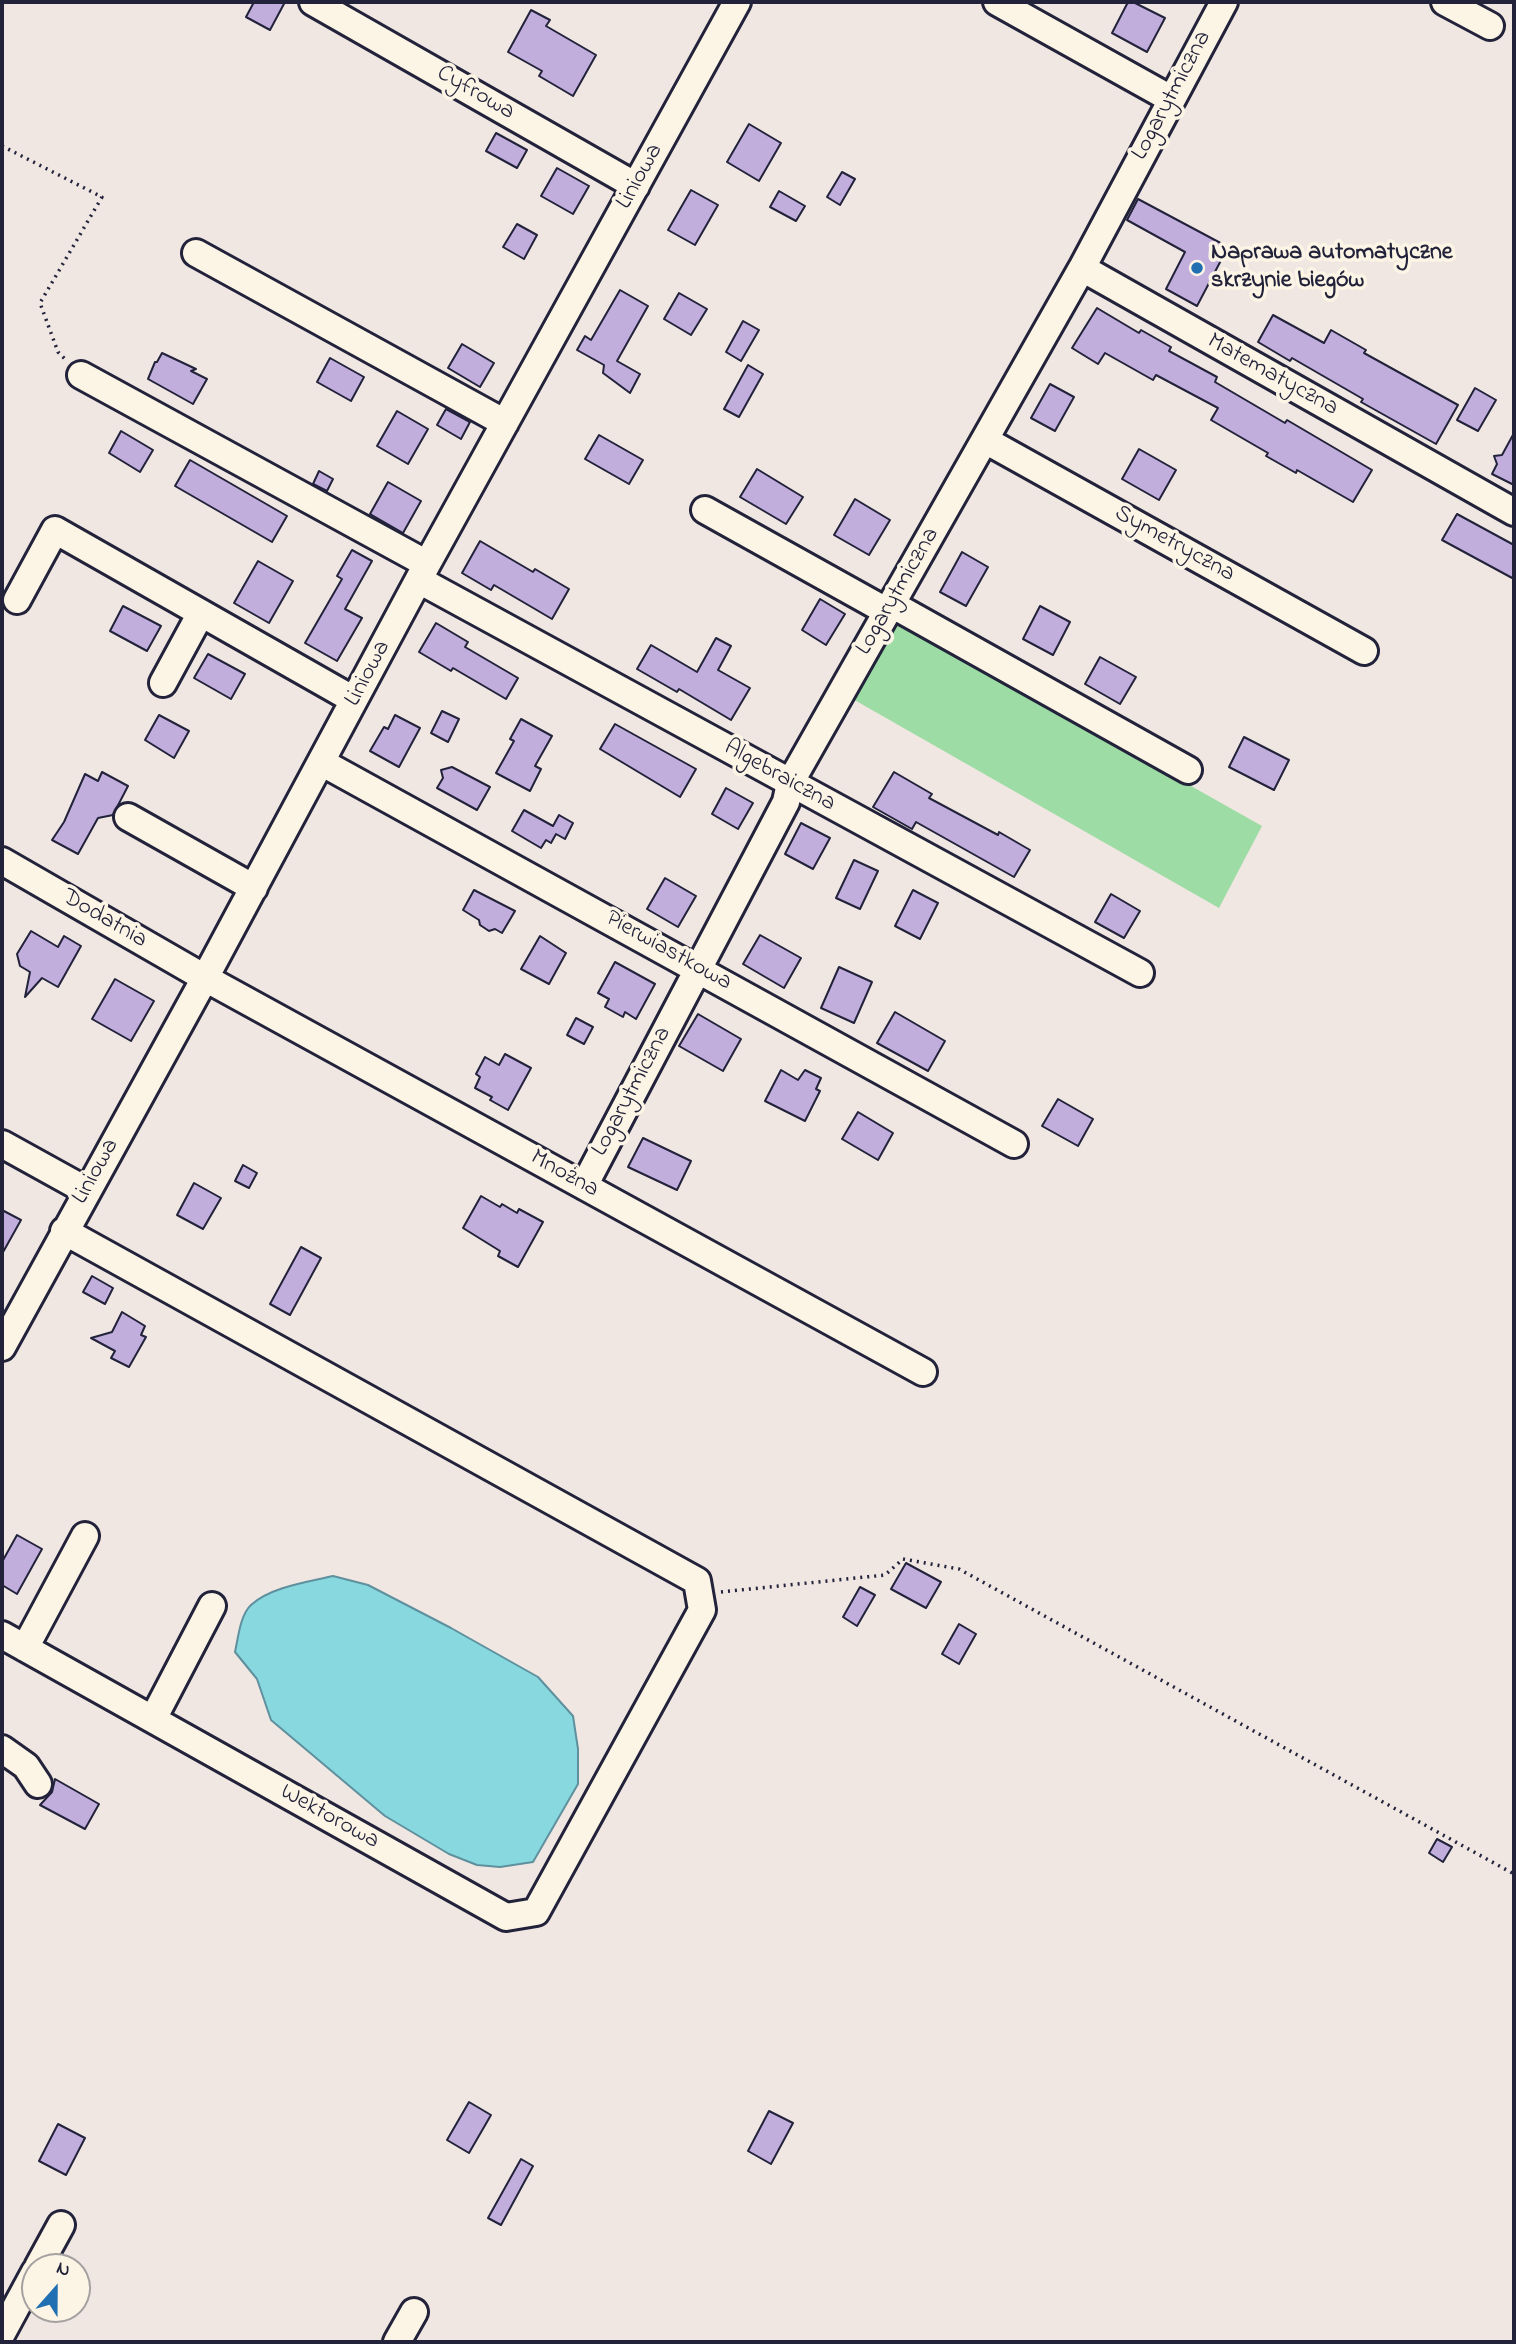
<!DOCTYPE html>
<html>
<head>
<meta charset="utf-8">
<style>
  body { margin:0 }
  #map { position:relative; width:1516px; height:2344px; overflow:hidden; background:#f0e7e3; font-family:"Indie Flower",sans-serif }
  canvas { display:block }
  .frame { position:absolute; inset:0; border:4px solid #22223b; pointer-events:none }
  .north { position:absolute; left:21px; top:2253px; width:70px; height:70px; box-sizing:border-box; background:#fcf5e5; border:2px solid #a5a1a1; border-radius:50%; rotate:21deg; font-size:19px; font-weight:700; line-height:28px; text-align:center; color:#22223b }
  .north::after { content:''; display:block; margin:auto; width:24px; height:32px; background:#1f6fb2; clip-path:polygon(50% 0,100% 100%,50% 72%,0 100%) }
</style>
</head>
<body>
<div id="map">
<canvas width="1516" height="2344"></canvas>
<div class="frame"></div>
<div class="north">N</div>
</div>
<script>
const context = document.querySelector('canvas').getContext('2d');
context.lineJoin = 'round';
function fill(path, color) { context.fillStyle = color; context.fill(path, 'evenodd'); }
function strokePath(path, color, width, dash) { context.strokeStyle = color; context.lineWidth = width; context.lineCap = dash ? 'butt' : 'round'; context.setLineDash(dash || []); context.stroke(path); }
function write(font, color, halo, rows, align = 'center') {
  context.font = font + ' "Indie Flower",sans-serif'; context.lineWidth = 7; context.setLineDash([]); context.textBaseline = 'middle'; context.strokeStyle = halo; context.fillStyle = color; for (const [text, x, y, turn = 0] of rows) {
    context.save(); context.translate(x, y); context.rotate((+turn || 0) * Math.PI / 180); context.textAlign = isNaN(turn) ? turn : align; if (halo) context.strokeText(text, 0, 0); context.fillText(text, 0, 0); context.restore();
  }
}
fill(new Path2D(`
  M895 619 1262 826 1219 908 851 698Z`), '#9ddca4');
const water = new Path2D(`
  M333 1576 368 1585 451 1628 538 1677 573 1716 578 1749V1784L533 1862 500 1867 477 1865 449 1854 385 1816 271 1720 257 1679 235 1652C238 1639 240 1615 251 1605 270 1587 308 1582 333 1576Z`);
fill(water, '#88d9df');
strokePath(water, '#5f909d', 2);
const building = new Path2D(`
  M254 2H285L270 30 246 17Z
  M1128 2H1133L1165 18 1147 52 1112 33Z
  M531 10 550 20 546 26 596 55 573 96 539 76 542 71 508 52Z
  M749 124 781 143 759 181 727 162Z
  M496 133 527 150 517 168 486 151Z
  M557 168 589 186 573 214 541 196Z
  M842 172 855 179 840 205 827 197Z
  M691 190 718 205 695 245 668 230Z
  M779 191 805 206 796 221 770 207Z
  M1138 199 1228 247 1197 306 1166 289 1185 252 1127 220Z
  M517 224 537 235 524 259 503 247Z
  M620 290 648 306 617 361 640 374 630 393 603 373 604 365 577 350 585 336 591 340Z
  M679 293 707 309 691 335 664 319Z
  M1097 308 1139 333 1141 330 1171 347 1169 351 1217 377 1215 382 1285 423 1287 420 1372 470 1353 502 1297 470 1296 473 1266 456 1268 453 1211 420 1218 408 1156 375 1153 380 1105 353 1098 364 1072 348Z
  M1273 315 1324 343 1331 330 1366 350 1364 353 1458 405 1436 444 1361 402 1363 399 1292 358 1290 361 1258 342Z
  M743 321 759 330 741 361 726 352Z
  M462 344 494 363 480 387 448 368Z
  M162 353 196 369 191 371 207 379 193 404 148 379 155 362H157Z
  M330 358 364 377 351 401 317 382Z
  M748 365 763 374 739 417 724 409Z
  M1050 384 1074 397 1055 431 1031 418Z
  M1475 388 1496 400 1478 431 1457 420Z
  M446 409 470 422 461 439 437 425Z
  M397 411 428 429 408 464 377 446Z
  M121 431 153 450 140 472 109 453Z
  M1514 433V485L1492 474 1497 464 1494 456 1502 455Z
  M599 435 643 460 629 484 585 459Z
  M1139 449 1176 470 1159 500 1122 479Z
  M190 460 287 516 272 542 175 486Z
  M757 469 803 497 786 524 740 497Z
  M319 471 333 479 327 491 313 484Z
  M388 482 421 501 403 533 370 514Z
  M855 499 890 520 869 555 834 535Z
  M1457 514 1514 545V579L1442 540Z
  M480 541 533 572 535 569 569 589 552 619 494 585 491 590 462 573Z
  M352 550 372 561 345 609 362 618 337 661 305 643 342 579 337 576Z
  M962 552 988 567 966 606 940 592Z
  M258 561 293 581 269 623 234 603Z
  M820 599 845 614 826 645 802 630Z
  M123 606 161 626 147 651 110 631Z
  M1040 606 1070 622 1053 655 1023 639Z
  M436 623 468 642 465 647 518 678 506 699 453 668 451 671 419 652Z
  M716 638 731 646 718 670 750 688 731 720 679 689 677 692 637 669 651 645 697 672Z
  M208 654 245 674 231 699 194 678Z
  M1100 657 1136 677 1120 704 1085 684Z
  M442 711 459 719 448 742 431 733Z
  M159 715 189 731 174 758 145 740Z
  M395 715 420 728 399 767 370 751 384 727 388 729Z
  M521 719 552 736 535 766 541 769 530 791 496 773 514 741 510 739Z
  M615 724 696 769 680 797 600 749Z
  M1244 737 1289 760 1274 790 1229 767Z
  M452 767 490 787 477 810 437 788 443 778 441 770Z
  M102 772 128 786 113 815 98 818 78 854 52 840 64 822 85 774 98 781Z
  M894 772 932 794 929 798 998 835 999 832 1030 850 1014 877 916 822 912 829 873 807Z
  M726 788 753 803 738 829 712 814Z
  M524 810 553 826 559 815 573 823 565 839 556 834 551 843 546 840 541 848 512 831Z
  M801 823 830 838 813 869 785 854Z
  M854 860 878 871 860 909 836 898Z
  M665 878 696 896 678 927 647 909Z
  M474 890 515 911 502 933 495 929 489 931 480 925 479 920 463 910Z
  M913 890 938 903 920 939 895 926Z
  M1111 894 1140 911 1124 938 1095 922Z
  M31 931 58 947 64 936 81 946 58 987 42 978 25 997 30 972 20 966 17 954Z
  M760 935 801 958 784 988 743 964Z
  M540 936 566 953 549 984 521 969Z
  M615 962 655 984 636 1019 625 1012 623 1017 605 1007 609 999 598 993Z
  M839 967 872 982 854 1023 821 1008Z
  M115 979 154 1001 131 1041 92 1019Z
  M895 1012 945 1041 928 1071 877 1043Z
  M698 1014 741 1039 723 1071 679 1046Z
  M576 1018 593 1027 584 1044 567 1035Z
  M505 1054 531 1068 508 1110 490 1100 492 1097 475 1088 480 1077 476 1074 485 1057 499 1065Z
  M781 1070 798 1080 805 1070 821 1078 816 1089 820 1091 805 1121 765 1101Z
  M1058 1099 1093 1119 1078 1146 1042 1126Z
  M858 1112 893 1133 878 1160 842 1139Z
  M643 1138 691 1161 677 1190 628 1167Z
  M243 1165 257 1173 249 1188 235 1181Z
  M194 1183 221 1198 203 1229 177 1215Z
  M481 1196 500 1207 502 1204 517 1213 519 1209 543 1222 518 1267 498 1256 500 1251 463 1228Z
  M2 1210 21 1220 2 1254Z
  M301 1247 321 1258 290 1315 270 1304Z
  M92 1276 113 1288 105 1304 83 1292Z
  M122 1312 145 1326 141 1335 146 1337 129 1367 111 1358 115 1351 91 1338 112 1332Z
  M17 1535 42 1549 17 1594 2 1585V1562Z
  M906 1563 941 1582 926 1608 891 1589Z
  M860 1587 875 1595 857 1626 843 1617Z
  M959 1624 976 1634 959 1664 942 1654Z
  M55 1779 99 1804 85 1829 40 1805 52 1792Z
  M1437 1839 1452 1847 1443 1862 1429 1853Z
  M469 2102 491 2115 469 2153 447 2140Z
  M769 2111 793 2123 771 2164 748 2151Z
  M58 2124 85 2138 66 2175 39 2161Z
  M521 2159 533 2166 501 2225 488 2218Z`);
fill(building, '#c1aedd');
strokePath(building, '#22223b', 2);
const minor = new Path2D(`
  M313 2 636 186
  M997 2 1171 99
  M1445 2 1490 26
  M196 253 505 423
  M1082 268 1514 512
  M81 375 427 564
  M985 440 1364 651
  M705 510 888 612
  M419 580 1140 973
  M17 600 55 530 354 700
  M893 605 1188 770
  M163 683 201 613
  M321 762 1014 1144
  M128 817 254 888
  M2 861 205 978 923 1372
  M2 1144 87 1191
  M584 1186 786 802 790 783 1082 268 1224 2
  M2 1347 205 978 427 564 737 2
  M2 1635 506 1917 536 1912 702 1610 697 1581 64 1231
  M25 1648 85 1536
  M153 1719 212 1606
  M2 1749 26 1766 38 1784
  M38 2267 61 2225
  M2 2333 35 2272
  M397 2342 414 2312`);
strokePath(minor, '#22223b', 32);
strokePath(new Path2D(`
  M2 146 102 197 40 303 58 352 67 361
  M721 1592 885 1575 903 1559 959 1569 1514 1874`), '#22223b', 3.5, [2, 5]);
strokePath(minor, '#fcf5e5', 26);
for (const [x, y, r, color] of [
  [1197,268,7,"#1f6fb2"]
]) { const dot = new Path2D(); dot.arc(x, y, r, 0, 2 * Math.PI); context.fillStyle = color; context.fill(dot); strokePath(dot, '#fcf5e5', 2.5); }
write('24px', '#22223b', '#fcf5e5', [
  ["Cyfrowa",475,94,30],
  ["Logarytmiczna",1173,96,-62],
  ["Liniowa",641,177,-61],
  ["Matematyczna",1272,376,29],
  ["Symetryczna",1174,545,29],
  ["Logarytmiczna",899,592,-60],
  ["Liniowa",369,674,-62],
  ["Algebraiczna",779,777,29],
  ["Dodatnia",104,920,30],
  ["Pierwiastkowa",668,952,29],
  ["Logarytmiczna",633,1092,-62],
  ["Liniowa",97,1172,-61],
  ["Mnożna",564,1175,29],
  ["Wektorowa",329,1818,29]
]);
write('bold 24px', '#22223b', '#fcf5e5', [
  ["Naprawa automatyczne",1211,254],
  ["skrzynie biegów",1211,282]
], 'left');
</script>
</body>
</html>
